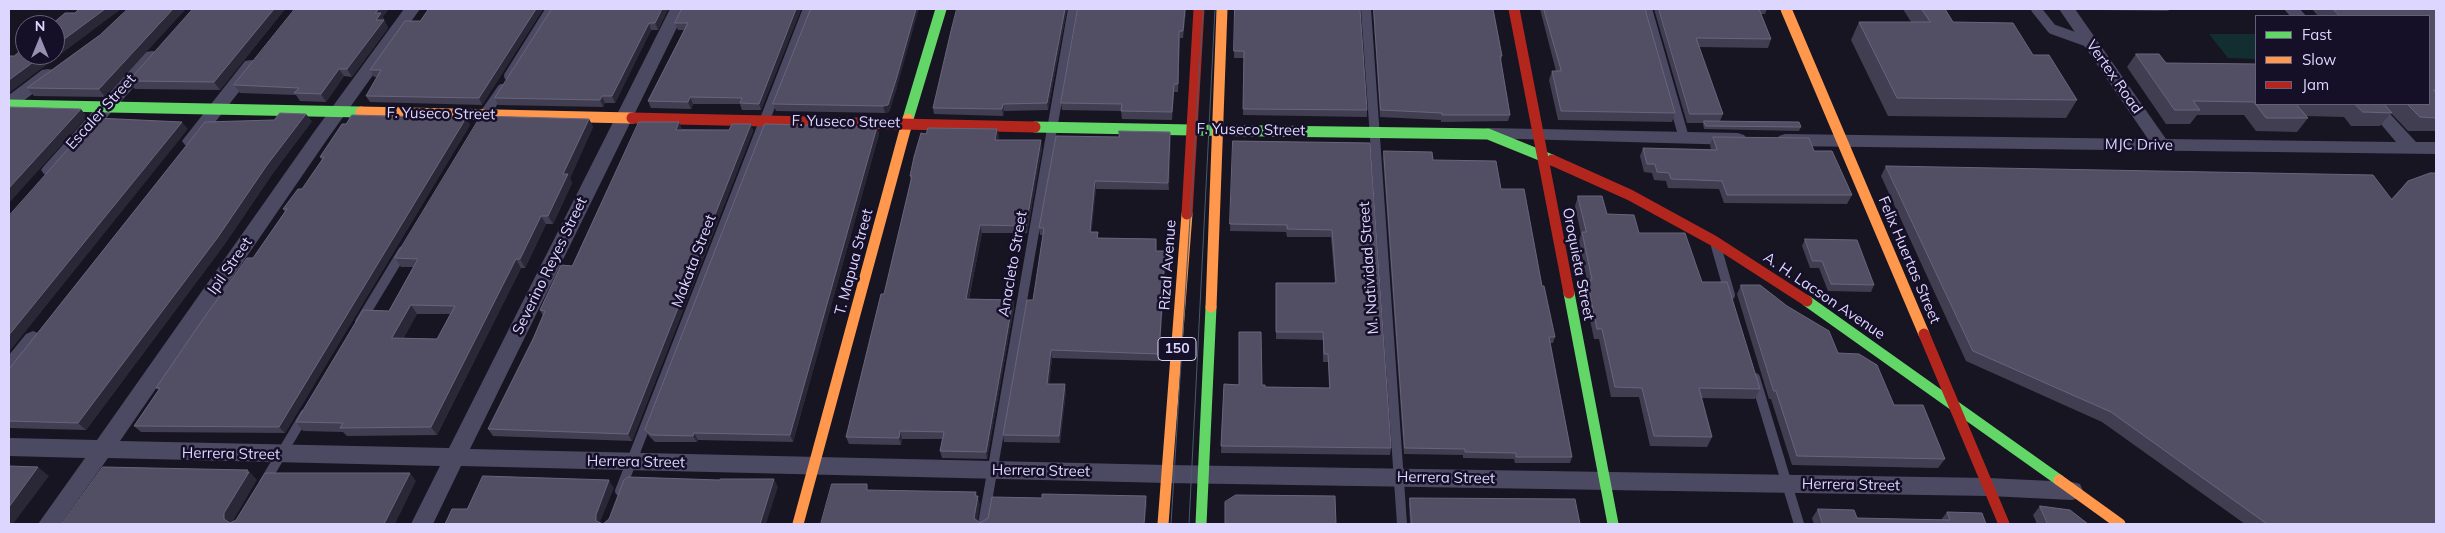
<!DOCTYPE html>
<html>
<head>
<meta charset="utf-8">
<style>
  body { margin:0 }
  #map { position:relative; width:2445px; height:533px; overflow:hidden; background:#181522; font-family:Mulish,sans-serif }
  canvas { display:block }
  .frame { position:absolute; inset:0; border:10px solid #ddd6ff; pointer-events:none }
  .legend { position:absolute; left:2255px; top:15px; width:175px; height:90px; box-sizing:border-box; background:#150f28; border:1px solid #655f7e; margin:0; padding:6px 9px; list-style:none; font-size:15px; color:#ddd6ff }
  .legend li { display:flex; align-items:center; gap:10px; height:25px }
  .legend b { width:25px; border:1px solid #655f7e }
  .north { position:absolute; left:15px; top:15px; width:50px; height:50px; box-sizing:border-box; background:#150f28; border:1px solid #655f7e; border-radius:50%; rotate:0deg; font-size:14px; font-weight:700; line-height:20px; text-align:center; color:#ddd6ff }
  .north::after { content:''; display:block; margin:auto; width:18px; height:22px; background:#9892b2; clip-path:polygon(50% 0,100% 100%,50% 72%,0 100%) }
</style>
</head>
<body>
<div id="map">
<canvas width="2445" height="533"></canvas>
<div class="frame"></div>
<ul class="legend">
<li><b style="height:6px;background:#63d668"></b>Fast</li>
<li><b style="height:6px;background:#ff974d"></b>Slow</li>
<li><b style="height:6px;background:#b3261e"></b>Jam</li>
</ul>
<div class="north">N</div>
</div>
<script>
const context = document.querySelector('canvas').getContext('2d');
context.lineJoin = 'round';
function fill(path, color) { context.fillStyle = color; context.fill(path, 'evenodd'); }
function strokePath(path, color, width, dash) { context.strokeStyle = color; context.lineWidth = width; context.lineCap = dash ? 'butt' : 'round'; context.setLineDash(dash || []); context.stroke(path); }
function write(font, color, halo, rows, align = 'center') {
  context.font = font + ' Mulish,sans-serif'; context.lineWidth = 5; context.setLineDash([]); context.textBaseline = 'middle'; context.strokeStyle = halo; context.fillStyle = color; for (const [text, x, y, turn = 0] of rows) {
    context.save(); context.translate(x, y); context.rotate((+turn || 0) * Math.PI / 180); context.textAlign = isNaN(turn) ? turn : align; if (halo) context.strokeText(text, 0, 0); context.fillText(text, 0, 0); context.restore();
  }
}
fill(new Path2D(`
  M2209 34H2256V59L2228 58Z`), '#132e30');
strokePath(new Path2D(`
  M1366 9 1402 524
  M1647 9 1684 138
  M2036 9 2052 29 2091 43
  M509 76 551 9
  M482 118 502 89
  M1716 246 1730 295
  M360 322 403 251
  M1755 378 1799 524
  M264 483 305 414
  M620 491 808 9
  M983 524 1073 9`), '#4c4a63', 10);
fill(new Path2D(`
  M404 9H420L326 141 120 441 449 448 670 9H686L470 449 1167 465 1989 478 2072 482 2080 484 2083 491 2080 498 2072 500 1989 496 1167 483 461 466 433 524H411L440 466 108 458 61 524H38L85 458 9 456V438L97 440 314 132Z
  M2059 9H2075L2166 139 2396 142 2364 104H2381L2416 142H2436V154L1785 146 1779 144 1776 140 1779 136 1785 134 2148 139Z
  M2284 9H2300L2306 16H2290Z
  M152 51 158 52 160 56 158 60 56 174 50 176 44 174 41 170 44 166 146 52Z
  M251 60 257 61 259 65 257 69 197 145H185L182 141 185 137 245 61Z
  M48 69 54 70 56 74 54 78 15 107 9 108V95L42 70Z
  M1488 128 1738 133 1744 135 1747 139 1744 143 1738 145 1482 138 1479 134 1482 130Z
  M33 331 40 334 43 339 40 344 16 375 9 377V355L26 334Z`), '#4c4a63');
strokePath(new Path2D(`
  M9 105 361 112
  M908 119 941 9
  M1035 127 1192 130
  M1192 130 1488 134 1552 160
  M1569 293 1613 524
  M1807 301 2059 480
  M1201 524 1211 307`), '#63d668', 11);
strokePath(new Path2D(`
  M1786 9 1924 334
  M361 112 632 118
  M1211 307 1222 9
  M2059 480 2120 524
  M798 524 908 119
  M1163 524 1187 214`), '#ff974d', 11);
strokePath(new Path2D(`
  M1514 9 1569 293
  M632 118 1035 127
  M1552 160 1630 195 1714 241 1807 301
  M1187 214 1199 9
  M1924 334 2004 524`), '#b3261e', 11);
strokePath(new Path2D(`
  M1171 524 1203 9
  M1189 524 1215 9`), '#45596d', 1);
fill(new Path2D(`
  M193 9H285L220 90 135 89 129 81Z
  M429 9H543L482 105 370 102 366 96 377 77H374L370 70 420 21Z
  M668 9 658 30H651L615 103H605L603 107 498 105 495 98Z
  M682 9H801L761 110H742L740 104H693L691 109 651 108 648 101 684 30H678L675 23Z
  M1067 9 1048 110 1004 111 1003 116 934 114 933 108Z
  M1078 9H1186L1183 38H1180L1178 92H1174L1172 120 1122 119 1121 111 1062 110 1061 103Z
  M1235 9 1367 110V117L1243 115 1244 58H1234Z
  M1373 9H1493L1502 56 1501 61 1510 115 1508 121 1441 122V120L1380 117Z
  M1540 9H1645L1675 113 1672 122 1558 120 1549 80 1552 71H1556Z
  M1654 9H1767L1765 14H1761L1771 39 1768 48 1699 47 1723 114 1720 121 1801 127 1799 131 1704 129 1703 124V123H1687Z
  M1903 9H1945L1953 22 2033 55 2077 100 2066 118 1888 116 1851 40 1859 22H1911Z
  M2093 9H2170L2168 11 2094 10Z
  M2312 9H2436V131H2408L2391 113 2380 126H2351L2344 117 2306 116 2308 118 2297 132 2256 131 2244 115H2197L2190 124H2166L2127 67 2136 54 2166 63 2256 64V104H2429V16H2318Z
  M383 17 388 28 352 77 344 76 326 102 300 101 296 95 240 93 234 85Z
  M100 35 105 97 34 96 27 88Z
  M897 87 889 112 885 113 776 111 773 104Z
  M466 118 470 125 285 433 141 432 134 426 159 390 156 388 253 258 285 212 283 209 302 189 322 160 320 157Z
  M589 119 593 127 570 178 572 183 553 224H546L525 268H521L437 435 347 436 343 432 303 431 296 422 389 311 413 267H401L395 258ZM417 314H450L437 339 403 338Z
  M312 121 273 173 224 245 86 430 9 428V369Z
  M751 124 753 131 632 441 493 436 488 429 533 339 543 316 540 310 572 266 682 129 729 130Z
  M877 127 879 134 793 442 698 440 697 442H655L649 436 645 430Z
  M1170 132 1169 190 1096 189 1091 232 1098 238 1156 239V251H1165L1166 259 1159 361 1052 358 1049 384 1066 391 1060 443 1004 442 1003 435 1033 300 1043 235H1040L1039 228 1119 137Z
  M999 136 998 140 1042 148 1027 233H982L969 299 1013 300 1014 307 987 459 942 458 940 451 942 439H902L901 445 849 444 846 437 884 294 911 182 910 176Z
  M1713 137 1814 151 1852 195 1847 204 1724 203 1719 189 1668 188 1666 181 1654 180 1652 173 1644 172 1640 156 1643 148 1711 149 1710 145Z
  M1233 141 1370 143 1391 448 1390 455 1221 453 1224 384 1262 385 1265 387 1329 388 1328 362H1323V340L1276 339V283H1335L1331 237H1287L1286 232 1230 231Z
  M1384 151 1433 160 1501 189 1555 337 1553 343H1550L1572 457 1570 463H1515L1514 459 1463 458V455L1404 454 1383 157Z
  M1886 166 2391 199 2408 181 2436 524H2245L2102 422 1966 361 1881 176Z
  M1578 196 1607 214 1639 233 1702 282 1760 389 1755 399 1701 398 1712 437 1707 447 1650 446 1639 397H1611L1599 339H1594L1584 291 1587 280 1579 242 1581 234 1575 206Z
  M1805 239 1874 285 1871 292 1828 291 1819 268H1810L1802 246Z
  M1741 285 1838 353 1894 405 1945 459 1938 468 1792 465 1771 399H1769L1737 294Z
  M1410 498 1580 524H1410L1409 504Z
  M2040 506 2088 524H2037L2033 515Z
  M1818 509 1857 518 1941 520 1947 512 1986 524H1814L1812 518Z`), '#423e52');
fill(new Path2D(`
  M105 9H121L9 93V80L43 55H55V46Z
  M173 9H186L105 97 99 89Z
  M274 9H285L220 90 214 82Z
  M379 9H389L383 17 388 28 352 77 347 69 376 20 375 13Z
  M536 9H543L482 105 479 98Z
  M662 9H668L658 30 655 23Z
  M796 9H801L761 110 759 104Z
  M916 9H919L897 87 889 112 885 113 883 106Z
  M1065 9H1067L1048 110 1047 103Z
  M1185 9H1186L1183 38V31Z
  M649 23 651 30 615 103 612 96Z
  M339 69 344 76 326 102 321 94Z
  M1174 84V92L1172 120V112Z
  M602 96 605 103 603 107 600 100Z
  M690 97 693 104 691 109 688 102Z
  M1003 104 1004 111 1003 116 1002 109Z
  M81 109 87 117 9 203V188Z
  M306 114 312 121 273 173 224 245 86 430 78 423 267 165Z
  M466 118 470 125 285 433 279 427Z
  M589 119 593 127 570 178 572 183 553 224 548 216 563 174Z
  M182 122 188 129 9 352V335Z
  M679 122 682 129 679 137 676 130Z
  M751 124 753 131 632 441 628 434Z
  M877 127 879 134 793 442 790 435Z
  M997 129 999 136 997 147 995 140Z
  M1170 132 1171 139 1169 190 1168 183Z
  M1041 140 1042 148 1027 233 1026 226Z
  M1095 181 1096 189 1091 240 1090 232Z
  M541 216 546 224 525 268 520 259Z
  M980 225 982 233 967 307 966 299Z
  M1165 251 1166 259 1159 361V354Z
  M516 259 521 268 437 435 431 427Z
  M1013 300 1014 307 987 459 986 452Z
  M411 305 417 314 399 347 392 338Z
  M1051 350 1052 358 1048 391 1047 384Z
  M1065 384 1066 391 1060 443 1059 436Z
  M900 431 902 439 901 445 899 438Z
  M694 433 698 440 697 442 693 436Z
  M38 467 49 476 13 524H9V507Z
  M248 470 257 480 233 521V524L224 519V513Z
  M410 473 416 481 395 524H384Z
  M774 479 778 487 766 524H760Z
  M609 480 614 488 600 522 601 524 596 521V515Z
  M976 492 980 504 977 524 974 518Z
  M1146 496 1147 504 1145 524H1144Z`), '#2a2737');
const building = new Path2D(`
  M79 9H105L55 46V25H51L65 13H75Z
  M128 9H173L99 89 27 88 100 35Z
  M193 9H274L214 82 129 81Z
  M295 9H379L375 13H381L376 20H384L347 69H339L321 94 294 93 299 88 234 85Z
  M429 9H536L479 98 366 96 381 70H370L405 21H420Z
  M552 9H662L655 23H649L612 96H602L600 100 495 98Z
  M682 9H796L759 104 740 103 742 98 690 97 688 102 648 101 688 23H675Z
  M811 9H916L896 80 888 105 883 106 773 104Z
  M957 9H1065L1047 103 1003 104 1002 109 933 108 951 31Z
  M1078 9H1185L1183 31H1179L1178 84H1174L1172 112 1121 111 1122 104 1061 103Z
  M1235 9H1360L1367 110 1243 109 1244 51H1234Z
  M1374 9H1493L1502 56H1500L1510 115H1442V113L1381 110Z
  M1544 9H1645L1675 113 1561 111 1552 71H1561Z
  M1659 9H1759L1771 39 1696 38 1723 114H1690Z
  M1922 9H1945L1953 22 2013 23 2033 55H2049L2077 100 1897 98 1859 22H1930Z
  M2333 9H2436V90H2433L2435 92H2436V118L2420 117 2407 104H2429V16H2340Z
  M25 47V55H43L9 80V56H14Z
  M2136 54H2159L2166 63 2256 64V104H2296L2308 118H2266L2254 102 2193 101 2200 110H2175Z
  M2355 104H2384L2392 113 2363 112Z
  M9 107 81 109 9 188Z
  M280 113 306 114 267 165 218 237 78 423 9 421V369L205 122 274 120Z
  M352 115 466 118 279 427 134 426 160 388H156L199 325 247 258H253L287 209H283L298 189H302L324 157H320L342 124H346Z
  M481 116 589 119 563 174H568L548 216H541L520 259H516L431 427 340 428 343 423 296 422 363 310 389 311 418 259 395 258ZM411 305 455 306 437 339 392 338Z
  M96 118 182 122 9 335V216Z
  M1704 121 1799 122 1801 127 1706 126Z
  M639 122H679L676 130H729L732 124H751L628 434 488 429 533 339 545 311 540 310 561 265 572 266Z
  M765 124 877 127 790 435 694 433 693 436 651 435 645 430Z
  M928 128 997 129 995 140H1041L1026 226 980 225 966 299 1013 300 986 452 940 451 944 432 900 431 899 438 846 437 881 294H884L912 176H910L914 157 921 133 926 134Z
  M1119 131 1170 132 1168 183 1095 181 1090 232H1098L1097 238 1156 239V251H1165L1159 354 1051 350 1047 384H1065L1059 436 1003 435 1027 300H1033L1044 228H1039L1056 136 1119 137Z
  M1713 137 1809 138 1814 151H1832L1852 195H1727L1722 181 1671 179 1669 173 1657 172 1655 164H1647L1643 148 1717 150Z
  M1233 141 1370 143 1391 448 1221 446 1224 384 1239 385V332H1261L1262 385H1265V387L1330 388 1328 354H1324L1323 332H1276V283H1335L1336 281 1332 230 1287 229V225L1230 224Z
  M1384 151 1432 152 1433 160 1496 161 1501 189H1524L1542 286H1544L1555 337H1549L1572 457H1516V453L1465 452V449L1405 448Z
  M1886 166 2373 175 2392 200 2408 181 2430 173H2436V524H2267L2111 412 1973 351Z
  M1578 196H1602L1607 214 1634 215 1639 233H1685L1702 282H1727L1760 389 1699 388 1712 437 1654 436 1642 388 1615 387 1602 329H1597L1587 280H1592L1582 232H1586Z
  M1805 239 1857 240 1874 285 1831 284 1822 261H1813Z
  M1741 285H1760L1787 306 1829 331 1838 353 1859 354 1877 365 1894 405H1923L1945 459 1797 456 1776 391H1774Z
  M9 466 38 467 9 507Z
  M103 467 248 470 246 472H249L224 513V519L230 523 236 520 265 473H410L384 524H62Z
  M483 476 609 480 596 515V521L603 524 609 519 624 480 628 477 720 480V479H774L760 524H445L452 509H467Z
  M832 484H867V490L976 492 975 496H978L974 518 980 523 988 518 992 497 1042 498V494L1146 496 1144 524H821Z
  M1236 495 1335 496 1336 524H1225V502Z
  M1410 498 1575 499 1580 524H1412Z
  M2040 506 2070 510 2088 524H2048Z
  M1818 509 1854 510 1857 518 1950 520 1947 512 1982 513 1986 524H1823Z`);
fill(building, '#524f65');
strokePath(building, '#68647d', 1);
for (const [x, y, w] of [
  [1177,349,38]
]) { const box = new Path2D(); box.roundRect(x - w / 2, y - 11.5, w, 23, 4); context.fillStyle = '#150f28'; context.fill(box); strokePath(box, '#ddd6ff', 1); }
write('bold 14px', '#ddd6ff', null, [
  ["150",1177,349]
]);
write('15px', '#ddd6ff', '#150f28', [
  ["Vertex Road",2114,77,55],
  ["Escaler Street",101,112,-48],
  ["F. Yuseco Street",441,114,1],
  ["F. Yuseco Street",846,122,1],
  ["F. Yuseco Street",1251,130,1],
  ["MJC Drive",2139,145,1],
  ["Felix Huertas Street",1909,260,67],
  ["Makata Street",694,261,-69],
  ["T. Mapua Street",854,262,-75],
  ["Anacleto Street",1013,264,-80],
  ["Oroquieta Street",1578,264,79],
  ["Rizal Avenue",1168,265,-86],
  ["Ipil Street",230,266,-55],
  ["Severino Reyes Street",550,266,-64],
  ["M. Natividad Street",1369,268,-94],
  ["A. H. Lacson Avenue",1824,296,34],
  ["Herrera Street",231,454,1],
  ["Herrera Street",636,462,1],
  ["Herrera Street",1041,471,1],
  ["Herrera Street",1446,478,1],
  ["Herrera Street",1851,485,1]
]);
</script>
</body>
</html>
